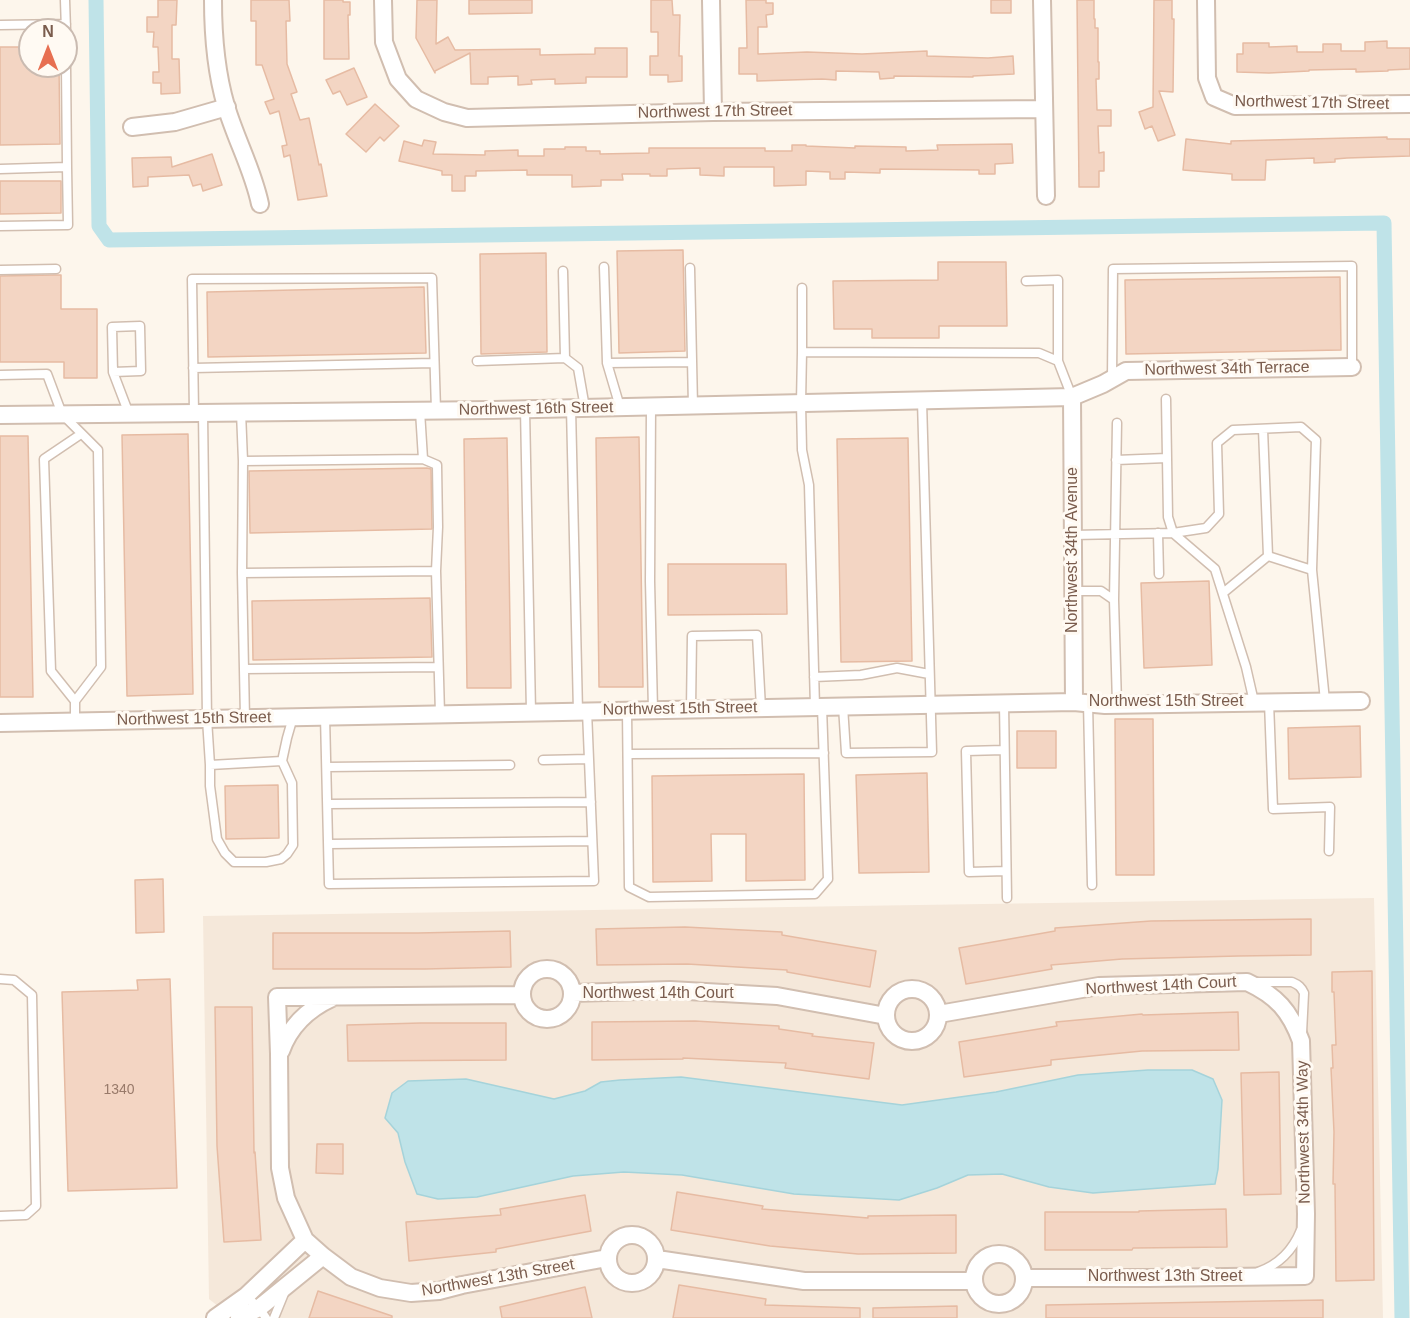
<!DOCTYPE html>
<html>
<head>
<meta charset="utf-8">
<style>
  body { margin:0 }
  #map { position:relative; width:1410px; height:1318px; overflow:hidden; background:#fdf6ec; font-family:Arial,sans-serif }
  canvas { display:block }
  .north { position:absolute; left:18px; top:18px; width:60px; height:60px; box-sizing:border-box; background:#fffaf3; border:2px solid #cabbb1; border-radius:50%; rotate:0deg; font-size:16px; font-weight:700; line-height:24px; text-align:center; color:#7a5c4d }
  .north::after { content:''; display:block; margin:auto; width:21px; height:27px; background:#e76f51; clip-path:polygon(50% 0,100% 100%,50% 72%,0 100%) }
</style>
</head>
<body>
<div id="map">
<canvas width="1410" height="1318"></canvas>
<div class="north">N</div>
</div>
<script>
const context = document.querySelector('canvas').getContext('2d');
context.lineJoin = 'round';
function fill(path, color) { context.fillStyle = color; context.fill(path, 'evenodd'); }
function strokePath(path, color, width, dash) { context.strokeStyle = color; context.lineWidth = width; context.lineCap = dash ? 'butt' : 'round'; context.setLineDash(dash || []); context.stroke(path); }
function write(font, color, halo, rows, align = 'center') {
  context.font = font + ' Arial,sans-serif'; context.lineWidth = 6; context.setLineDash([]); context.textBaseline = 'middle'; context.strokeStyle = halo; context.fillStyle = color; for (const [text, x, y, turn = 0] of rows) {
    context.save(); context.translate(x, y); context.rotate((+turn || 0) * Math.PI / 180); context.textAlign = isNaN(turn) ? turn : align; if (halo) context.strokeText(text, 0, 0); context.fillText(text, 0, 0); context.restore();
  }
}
fill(new Path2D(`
  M1374 898 1383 1318H233L209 1299 203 916Z`), '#f5e8da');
const water = new Path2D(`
  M1148 1070H1192L1213 1079 1222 1100 1218 1169 1215 1184 1093 1193 1049 1187 1002 1174 968 1175 937 1188 899 1200 794 1194 682 1175 624 1172 573 1176 477 1197 438 1199 417 1194 405 1162 398 1133 385 1118 392 1093 408 1081 466 1079 554 1099 585 1091 601 1082 620 1080 681 1077 902 1105 996 1092 1078 1075Z`);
fill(water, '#bfe3e8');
strokePath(water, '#a5d3da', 1.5);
strokePath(new Path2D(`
  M96 0 99 226 109 240 1384 223 1402 1318`), '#bfe3e8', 15);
const building = new Path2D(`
  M158 0H177L176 25H172V59H179L180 93 161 94V83H153V72H159L158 47H153L154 32H147V17H158Z
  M251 0H289L290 21H286L287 64 297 92 291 94 300 120 309 118 319 165 321 164 327 196 298 200 290 155 284 157 282 146 287 145 279 111 270 114 265 102 274 99 262 65H256V21H251Z
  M324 0H343V2H350V15H348L349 59H324Z
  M417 0H437L436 44 448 37 455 50 540 49V55L595 54V48H627V77H586V83L555 84V79L531 80 532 84 518 85V76L488 77V84H471L470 53 435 71V73L416 38Z
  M469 0H532V13L469 14Z
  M651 0H672L673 15H680L679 56H682V81L668 82V75H650V56H658V32H651Z
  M746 0H766V3H773V14L766 15 767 27H758V54L807 52 862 54 927 51V56L988 58 1013 56 1014 74 973 76V77L894 76V78L880 79 879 72 836 71V80L822 79 757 81V74H739V48H747Z
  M991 0H1011V13H991Z
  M1077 0H1094V19H1095V28H1098V62H1099V79H1096L1097 110H1111V126H1098L1099 153 1104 152V171H1099V187H1079Z
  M1154 0H1172V19H1174L1173 92 1159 91 1175 135 1158 141 1152 126 1145 129 1139 112 1153 107Z
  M1387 41V48H1410V69L1388 70V71L1356 72V69L1309 70V71L1269 73 1237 72V54H1243V43H1269V47L1297 46V52H1323V44H1341V51H1365V42Z
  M0 47H30V66H59L60 144 0 145Z
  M354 68 367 97 347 105 340 91 333 94 326 80Z
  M375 104 399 126 384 141 380 137 366 152 346 134Z
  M1387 137V139H1410V156L1347 158 1335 159V162L1314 163V158L1266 160 1265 180H1232V174L1183 170 1186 139 1231 144V141Z
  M424 140 436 142 433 154 485 155V151L518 150V156H544V149H565V147H586V151H600V154L649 153V148H765V151H792V145H806V146L855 148V146L906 147V151L938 150 937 145 1012 144 1013 163 995 164V174H979V170L880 169V173L845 172V179H830V172L806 171V185L774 186V167H724V176L700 175V168L667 169V176H650V174H622L623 180H601V186L572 187V175H527V170L476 171V176H465V191H452V175H442V171L399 161 404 141 422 146Z
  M212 154 222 185 203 191 201 184 193 186 189 175 148 177V186L133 187 132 158 171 157 172 167Z
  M0 181H61V213L0 214Z
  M683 250 685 351 619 353 617 251Z
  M546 253 547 352 481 354 480 254Z
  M938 262H1006L1007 326H939V338H872V329H834L833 281 938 280Z
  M54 275H61V309H97V378H64V362H0V276Z
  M1340 277 1341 350 1126 354 1125 280Z
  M424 287 426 353 208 357 207 292Z
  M188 434 193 694 127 696 122 435Z
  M0 436H28L33 697H0Z
  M639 437 643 687H599L596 438Z
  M507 438 511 688H467L464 439Z
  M908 438 912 661 841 662 837 439Z
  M427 468 431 469 432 529 250 533 249 471Z
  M668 564H786L787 614 668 615Z
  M1209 581 1212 665 1144 668 1141 583Z
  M430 598 432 657 253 660 252 601Z
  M1115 719H1153L1154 875H1116Z
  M1360 726 1361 777 1289 779 1288 728Z
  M1017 731H1056V768H1017Z
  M927 773 929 872 859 873 856 775Z
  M804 774 805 880 746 881V834H711L712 881 653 882 652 776Z
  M278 785 279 838 226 839 225 786Z
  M163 879 164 932 136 933 135 880Z
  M1311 919V955L1238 956 1122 959 1051 965 1052 969 966 984 959 948 1055 931V928L1151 921Z
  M685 927 782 932V935L876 951 870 987 787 972V970L687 964 597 965 596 929Z
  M510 931 511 967 425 969H273V933H418Z
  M1372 971 1374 1280 1336 1281 1335 1184H1333L1334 1132 1331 1068H1333L1332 1045H1336L1334 992H1332V972Z
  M170 979 177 1188 68 1191 62 992 138 990 137 980Z
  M215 1007H252L254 1153 255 1152 261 1240 224 1242 217 1146Z
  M1238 1012 1239 1050 1142 1051 1051 1060V1065L964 1077 959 1042 1057 1026 1056 1022 1142 1014 1143 1015Z
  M695 1021 779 1026V1029L813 1034 812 1036 874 1043 869 1079 785 1068 786 1063 683 1058V1059L592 1060V1022Z
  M421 1023H506V1060L348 1061 347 1025Z
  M1279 1072 1281 1194 1244 1195 1241 1073Z
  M317 1144H343V1174L316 1173Z
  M677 1192 763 1206 762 1209 868 1218V1216L956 1215V1253L858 1254 770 1246 671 1230Z
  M585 1195 591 1231 496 1249V1252L409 1261 406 1222 501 1215 500 1209Z
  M1226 1209 1227 1247 1133 1248 1132 1250H1045V1212H1139V1211Z
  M679 1285 766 1299 765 1305 860 1308V1318H673Z
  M585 1287 592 1318H502L500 1307Z
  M318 1291 392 1316V1318H309Z
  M1323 1300V1318H1046V1305Z
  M957 1306V1318H873V1308Z`);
fill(building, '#f3d5c3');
strokePath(building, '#e6bba3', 1.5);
const lane = new Path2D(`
  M65 0 66 30
  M0 25 66 24
  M0 169 67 167 66 66
  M0 226 68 225 67 167
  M604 267 607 363 692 362
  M690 268 693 406
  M0 270 56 269
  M563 271 565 358 578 368 585 408
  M1026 281 1058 280V361L1072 397
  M802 288V352
  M477 361 565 358
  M607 363 620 407
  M193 368 434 363
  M113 372 141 371 140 326 112 327 113 372 129 414
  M0 375 47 374 62 414 98 450 101 667 75 701V721
  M1112 378 1113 269 1352 266V367
  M1166 399 1168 517 1173 533 1206 528 1219 514 1217 443 1233 430 1301 427 1316 440 1312 570 1325 701
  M651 407 650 581 653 710
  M571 408 578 712
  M525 409 531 712
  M241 412 243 461 423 459 420 411
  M194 413 192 279 432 278 436 410
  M203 413 207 719 210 765 282 761 287 738 293 717
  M423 459 437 465 438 527 436 571
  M1116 460 1167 458
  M1158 533 1159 574
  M1073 535 1173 533 1215 569 1246 667 1254 702
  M1268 556 1312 570
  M242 573 243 461
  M1074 591H1101L1114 600 1117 704
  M1223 593 1268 556 1263 429
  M1114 600 1117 423
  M244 669 438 667
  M814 677 861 675 897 668 929 674
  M75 701 51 671 44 459 81 434
  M1269 702 1273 809 1330 807 1329 851
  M1004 703 1007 898
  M1088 703 1092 885
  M843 706 846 753 932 752 922 401
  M815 707 809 485 802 450 801 403 802 352 1039 353 1058 361
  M691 709 692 636 757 635 761 708
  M627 711 629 887 649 897 815 894 828 879 822 707
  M325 716 329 884 594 881 587 711
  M245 718 242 573 436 571 440 714
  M1004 750 966 751 969 872 1006 871
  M628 754 824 753
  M543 760 589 759
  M210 765V786L217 839 225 853 234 862H266L281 859 287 854 293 845 292 783 282 761
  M327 767 510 765
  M328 804 591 802
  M329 844 592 841
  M0 979 14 980 32 995 36 1206 26 1215 0 1216
  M1257 982H1292C1299 985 1301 987 1304 993L1302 1033
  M1258 1272C1278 1265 1293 1250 1301 1230
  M246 1296 259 1308 266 1318
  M274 1318 285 1291`);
const street = new Path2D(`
  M213 0C213 36 216 72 226 106 236 140 253 170 260 204
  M383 0 384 42 398 79 416 99 444 112 467 118 713 112 1044 109
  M711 0 713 112
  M1042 0 1046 196
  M1206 0 1207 78 1214 97 1235 106 1410 104
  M132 127 175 122 227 107
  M1072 397 1074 702
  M0 415 493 410 1072 397 1103 384 1126 371 1352 367
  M0 723 1074 702 1105 705 1361 701
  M522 994a25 25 0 1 1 50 0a25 25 0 1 1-50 0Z
  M886 1015a26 26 0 1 1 52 0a26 26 0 1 1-52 0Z
  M573 993 670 990 777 996 886 1016
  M522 995 277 997 279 1054 280 1168 286 1198 305 1240 323 1256 351 1277 380 1288 411 1293 439 1291 462 1285 607 1258
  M939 1014 1099 986 1247 982C1277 996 1290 1011 1301 1041L1306 1214 1305 1276 1148 1278H1024
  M281 1051C290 1026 308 1009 332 998
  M608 1259a24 24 0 1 1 48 0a24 24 0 1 1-48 0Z
  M974 1279a25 25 0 1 1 50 0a25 25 0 1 1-50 0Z
  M657 1259 804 1281H973
  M215 1318 246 1296 305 1240
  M239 1318 259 1308 323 1256`);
strokePath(lane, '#d1beb0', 11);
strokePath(street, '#d1beb0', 20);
strokePath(lane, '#fff', 8);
strokePath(street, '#fff', 16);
write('14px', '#987a6a', null, [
  ["1340",119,1090]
]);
write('16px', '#7a5c4d', '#fffaf3', [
  ["Northwest 17th Street",1312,103,1],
  ["Northwest 17th Street",715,112,-1],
  ["Northwest 34th Terrace",1227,369,-1],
  ["Northwest 16th Street",536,409,-1],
  ["Northwest 34th Avenue",1073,550,-90],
  ["Northwest 15th Street",1166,702],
  ["Northwest 15th Street",680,709,-1],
  ["Northwest 15th Street",194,719,-1],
  ["Northwest 14th Court",1161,986,-3],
  ["Northwest 14th Court",658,994],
  ["Northwest 34th Way",1304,1132,-91],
  ["Northwest 13th Street",1165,1277],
  ["Northwest 13th Street",498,1278,-10]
]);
</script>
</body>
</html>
